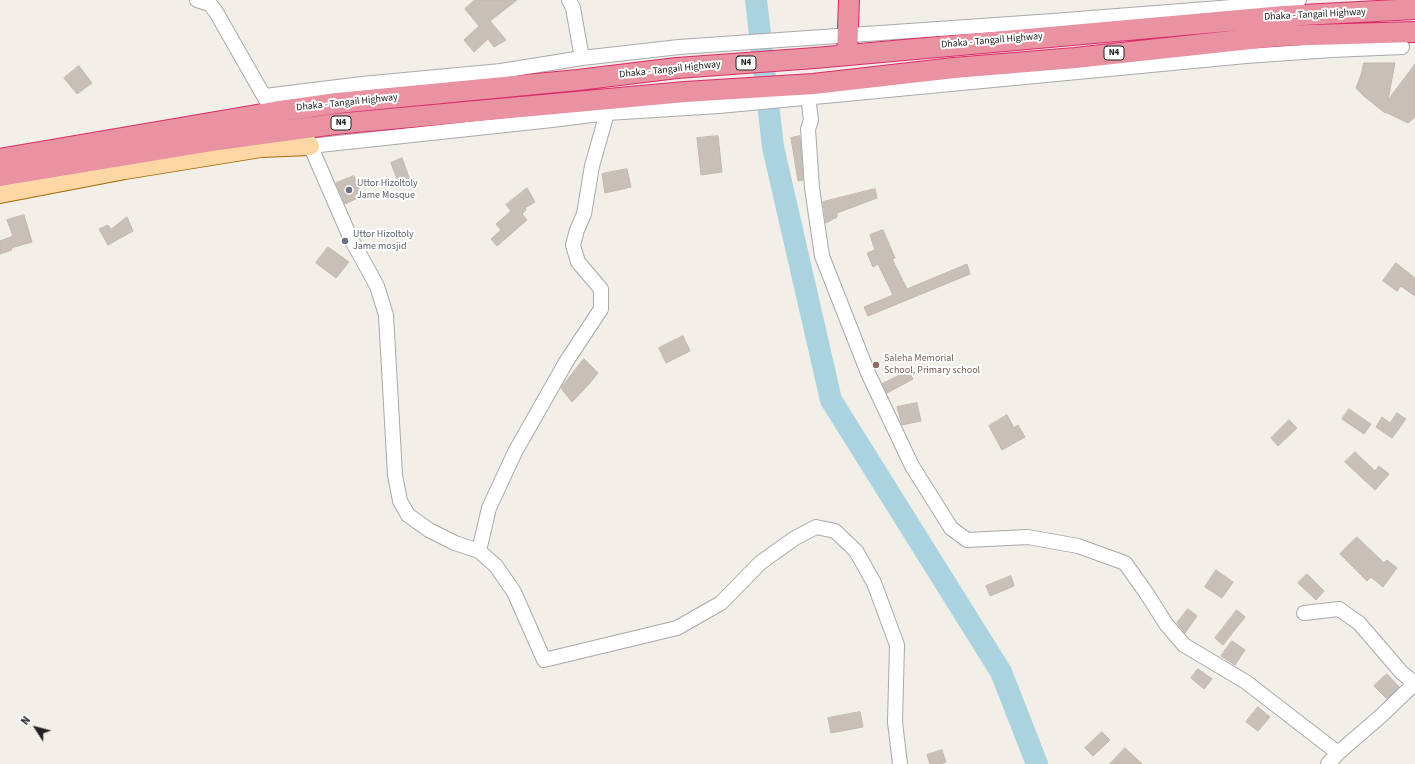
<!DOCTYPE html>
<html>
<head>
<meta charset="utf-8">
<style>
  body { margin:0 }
  #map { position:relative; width:1415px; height:764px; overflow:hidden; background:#f2efe9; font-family:"Source Sans 3",sans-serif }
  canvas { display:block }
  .north { position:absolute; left:16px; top:708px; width:40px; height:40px; -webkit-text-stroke:3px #fff; paint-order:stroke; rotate:306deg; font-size:11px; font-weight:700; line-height:16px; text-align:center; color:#222 }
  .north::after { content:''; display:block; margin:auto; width:14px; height:18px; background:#222; clip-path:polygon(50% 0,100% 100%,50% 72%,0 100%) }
</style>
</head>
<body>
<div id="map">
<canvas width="1415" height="764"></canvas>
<div class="north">N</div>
</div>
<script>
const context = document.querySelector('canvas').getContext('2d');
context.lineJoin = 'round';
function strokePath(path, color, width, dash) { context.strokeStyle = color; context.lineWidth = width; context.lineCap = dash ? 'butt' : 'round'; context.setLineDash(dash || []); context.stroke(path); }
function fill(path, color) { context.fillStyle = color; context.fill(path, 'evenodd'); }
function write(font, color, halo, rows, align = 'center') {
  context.font = font + ' "Source Sans 3",sans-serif'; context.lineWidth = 4; context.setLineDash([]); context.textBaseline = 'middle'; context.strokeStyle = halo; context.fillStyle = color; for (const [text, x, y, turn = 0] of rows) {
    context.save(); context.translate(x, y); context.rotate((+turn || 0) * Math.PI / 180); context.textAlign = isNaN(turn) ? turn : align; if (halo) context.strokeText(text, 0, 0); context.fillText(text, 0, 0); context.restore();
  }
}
strokePath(new Path2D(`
  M756 0 773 147 831 400 1001 672 1037 764`), '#aad3df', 22);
const building = new Path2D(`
  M475 0H517L490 21 506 40 494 47 488 39 474 52 464 40 479 26 465 9Z
  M1364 63H1395L1388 100 1415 64V117L1408 123 1385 112V113L1365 97 1356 88 1361 75Z
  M79 66 92 83 77 94 64 78Z
  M718 136 722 172 701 175 697 138Z
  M800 136 803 180 798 181 791 138Z
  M402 158 410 180 399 184 391 163Z
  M627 169 631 187 605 193 602 174Z
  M354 176 362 196 345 204 336 183Z
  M527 188 535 202 525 208 526 210 522 214 527 220 497 246 491 239 501 230 496 224 511 211 506 205Z
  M875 189 877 198 837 213V217L826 223 823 202Z
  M24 215 32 242 11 248 12 250 0 254V241L13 236 7 220Z
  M127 217 133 231 108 245 99 229 108 225 111 229Z
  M883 230 895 258 892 259 907 289 967 264 970 274 868 316 864 307 893 295 878 264 873 267 867 253 875 250 870 235Z
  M328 247 349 262 336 278 316 263Z
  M1396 263 1415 278V296L1401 286 1397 291 1383 281Z
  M683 336 690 351 666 363 659 348Z
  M584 359 598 373 589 384 572 402 561 388Z
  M909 371 913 379 887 393 882 384Z
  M917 403 921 421 902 425 897 407Z
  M1349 409 1371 424 1364 434 1342 419Z
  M1397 413 1406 419 1392 438 1376 427 1382 417 1390 423Z
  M1007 415 1014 428 1018 425 1025 437 1002 450 989 426Z
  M1289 420 1297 428 1278 446 1271 438Z
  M1355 452 1375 471 1379 466 1389 474 1375 490 1345 462Z
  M1357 537 1384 563 1387 560 1397 568 1383 587 1371 577 1367 581 1340 554Z
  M1216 570 1233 582 1222 598 1205 587Z
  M1307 574 1324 591 1316 600 1298 583Z
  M1011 576 1014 586 990 596 986 586Z
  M1188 609 1197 616 1185 633 1177 623Z
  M1237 610 1245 617 1223 645 1215 638Z
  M1232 641 1245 650 1235 665 1221 656Z
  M1198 669 1212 679 1204 689 1191 678Z
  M1387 674 1399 687 1387 699 1374 686Z
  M1258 707 1270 717 1258 731 1246 722Z
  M860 712 863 727 831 733 828 718Z
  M1102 732 1110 740 1093 756 1085 748Z
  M1125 748 1142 764H1110Z
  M942 750 946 762 941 764H930L927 755Z`);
fill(building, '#c7bfb8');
strokePath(building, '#c4b6ab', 1);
const minor = new Path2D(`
  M197 0 210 4 216 12 269 105
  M569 0 573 8 582 58
  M1050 29 1053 21 1245 6 1299 0
  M265 96 362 84 501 71 582 58 679 47 1053 21
  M808 96 811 120 808 129 812 188 822 256 868 373 912 466 951 528 967 540 1028 537 1078 546 1125 563 1147 594 1166 624 1184 645 1246 682 1338 753
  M307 138 350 237 377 286 386 315 395 475 400 501 408 515 429 530 455 543 479 551 496 566 514 592 544 660 677 628 721 603 760 563 795 538 816 527 835 531 856 551 874 583 897 645 895 722 900 764
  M310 146 552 120 607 113 719 106 1246 56 1332 50 1402 47
  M479 551 489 508 515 452 566 362 601 309V289L578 262 573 245 577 230 584 214 592 166 607 113
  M1304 613 1339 609 1359 623 1402 673 1415 683
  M1328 764 1338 753 1382 715 1415 683`);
const major = new Path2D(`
  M0 194 125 170 261 148 310 146`);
const highway = new Path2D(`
  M847 54 849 0
  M0 159 274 112 337 103 578 80 677 68 815 58 1284 16 1415 9
  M0 176 218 140 335 124 685 92 813 84 954 68 1075 58 1278 36 1415 32`);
strokePath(minor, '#a9a9a9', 16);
strokePath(major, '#a06b00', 20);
strokePath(highway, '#dc2a67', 22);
strokePath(minor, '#fff', 14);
strokePath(major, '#fcd6a4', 18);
strokePath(highway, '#e892a2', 20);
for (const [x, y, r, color] of [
  [349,190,4,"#6b7280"],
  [345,241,4,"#6b7280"],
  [876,365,4,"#8d6e63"]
]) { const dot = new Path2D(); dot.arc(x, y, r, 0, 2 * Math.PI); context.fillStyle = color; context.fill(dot); strokePath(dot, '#fff', 1.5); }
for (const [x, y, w] of [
  [1114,53,20],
  [746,63,20],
  [341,123,20]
]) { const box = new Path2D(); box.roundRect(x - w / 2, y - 7, w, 14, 3); context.fillStyle = '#fff'; context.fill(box); strokePath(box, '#222', 1); }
write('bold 9px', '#222', null, [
  ["N4",1114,53],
  ["N4",746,63],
  ["N4",341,123]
]);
write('10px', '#222', '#fff', [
  ["Dhaka - Tangail Highway",1315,15,-3],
  ["Dhaka - Tangail Highway",992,41,-5],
  ["Dhaka - Tangail Highway",670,70,-6],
  ["Dhaka - Tangail Highway",347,103,-6]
]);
write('10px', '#5b616d', '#fff', [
  ["Uttor Hizoltoly",357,184],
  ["Jame Mosque",357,196],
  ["Uttor Hizoltoly",353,235],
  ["Jame mosjid",353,247]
], 'left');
write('10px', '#785e54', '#fff', [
  ["Saleha Memorial",884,359],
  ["School, Primary school",884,371]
], 'left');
</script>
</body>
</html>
